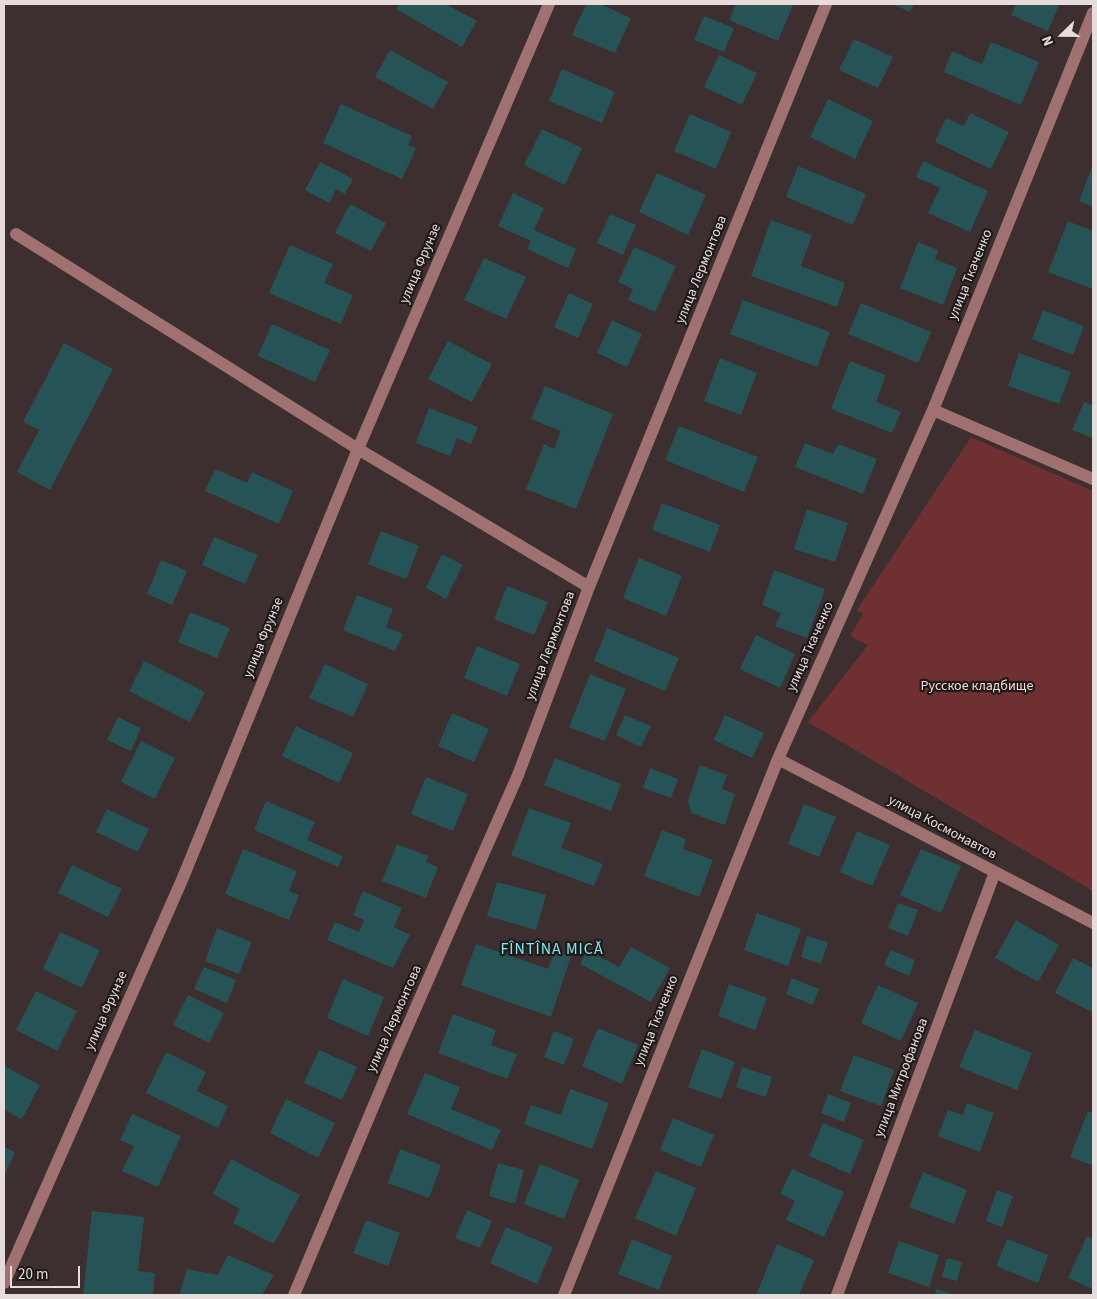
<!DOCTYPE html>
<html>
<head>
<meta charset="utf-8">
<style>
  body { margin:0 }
  #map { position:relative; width:1097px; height:1299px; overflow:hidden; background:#3d2f2f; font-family:"Source Sans 3",sans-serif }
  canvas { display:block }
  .frame { position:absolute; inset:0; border:5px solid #e6dcdc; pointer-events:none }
  .north { position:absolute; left:1037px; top:10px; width:50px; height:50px; -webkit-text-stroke:4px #201919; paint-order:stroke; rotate:248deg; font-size:14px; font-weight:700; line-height:20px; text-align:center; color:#e6dcdc }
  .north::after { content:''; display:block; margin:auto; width:18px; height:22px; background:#e6dcdc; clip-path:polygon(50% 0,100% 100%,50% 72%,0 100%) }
  .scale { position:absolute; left:10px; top:1266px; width:70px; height:22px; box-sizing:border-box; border:2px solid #e6dcdc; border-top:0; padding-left:6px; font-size:15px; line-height:18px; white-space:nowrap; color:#e6dcdc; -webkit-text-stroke:4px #201919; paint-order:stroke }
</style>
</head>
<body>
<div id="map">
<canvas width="1097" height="1299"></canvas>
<div class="frame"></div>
<div class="north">N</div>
<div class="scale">20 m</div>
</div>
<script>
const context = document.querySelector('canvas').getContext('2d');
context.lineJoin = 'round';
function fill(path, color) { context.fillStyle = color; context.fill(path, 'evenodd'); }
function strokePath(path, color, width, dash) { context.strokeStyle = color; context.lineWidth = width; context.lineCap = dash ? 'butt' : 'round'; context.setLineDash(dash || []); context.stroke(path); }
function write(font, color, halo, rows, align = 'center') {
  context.font = font + ' "Source Sans 3",sans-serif'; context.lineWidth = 4.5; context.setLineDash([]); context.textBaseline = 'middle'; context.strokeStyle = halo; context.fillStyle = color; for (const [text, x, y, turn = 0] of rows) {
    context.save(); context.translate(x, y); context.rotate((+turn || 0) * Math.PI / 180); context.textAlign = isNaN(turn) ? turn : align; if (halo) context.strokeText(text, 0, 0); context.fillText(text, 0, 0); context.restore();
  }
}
fill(new Path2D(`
  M971 437 1093 491V891L808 722 868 645 850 636 863 614 857 610Z`), '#6e3031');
fill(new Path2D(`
  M399 4H446L477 21 462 47 396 9Z
  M586 4H600L631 18 615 53 572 35Z
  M736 4H789L793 5 778 41 729 20Z
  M892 4H914L910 12Z
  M1016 4H1055L1059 5 1048 31 1011 15Z
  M704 16 734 28 724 52 694 40Z
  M854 39 893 57 878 88 839 70Z
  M991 42 1039 62 1021 105 944 72 952 51 982 64Z
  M390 50 448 82 433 109 375 77Z
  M719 55 757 73 742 105 704 87Z
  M562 69 615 92 602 123 549 101Z
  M828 99 873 121 855 159 810 137Z
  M341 104 412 136 408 145 416 148 402 179 323 143Z
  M970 113 1009 132 991 169 935 142 946 118 964 126Z
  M690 114 731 132 716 169 674 151Z
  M542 129 582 148 565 185 524 165Z
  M923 161 988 191 970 232 928 213 940 188 916 177Z
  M320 162 353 179 345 194 336 189 329 203 305 190Z
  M1093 164V207L1079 201Z
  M798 166 866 194 853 225 786 197Z
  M657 173 706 195 688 235 639 212Z
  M513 193 544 208 534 230 576 249 568 268 527 249 531 241 498 226Z
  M350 204 386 223 371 251 335 233Z
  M610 214 636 225 623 255 597 243Z
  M771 220 812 235 801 266 845 283 837 307 751 276Z
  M1068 221 1093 231V289L1048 272Z
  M918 242 938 250 935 259 957 268 943 305 900 288Z
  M290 245 333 264 324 283 353 295 341 324 269 293Z
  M634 247 676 266 655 312 628 300 633 289 618 282Z
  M484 258 526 277 506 319 464 300Z
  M569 293 593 304 578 338 554 327Z
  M743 300 830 332 817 367 730 334Z
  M861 303 931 332 918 363 848 334Z
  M1043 310 1084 326 1073 355 1032 339Z
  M612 320 642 334 627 367 597 353Z
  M272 324 330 350 315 382 258 356Z
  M448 341 492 364 472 402 428 379Z
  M64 343 113 369 50 490 17 472 39 430 23 422Z
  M1019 353 1071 372 1059 404 1008 386Z
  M720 358 757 373 741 415 704 401Z
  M850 361 886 375 876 402 901 412 892 433 831 409Z
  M545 386 613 414 576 509 526 489 544 444 554 449 561 431 531 419Z
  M1084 402 1093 406V438L1072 430Z
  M429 408 478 427 471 444 457 438 450 456 416 443Z
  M679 426 758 457 744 492 665 460Z
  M805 443 833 454 838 444 877 459 863 494 795 467Z
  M215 469 247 483 252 472 293 491 279 524 205 491Z
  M662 503 720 525 710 552 652 530Z
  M807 509 848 523 835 562 794 549Z
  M381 531 419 546 406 579 368 564Z
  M214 537 258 555 245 584 202 565Z
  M442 554 463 565 446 599 426 588Z
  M639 558 682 576 666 616 623 598Z
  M161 560 187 571 172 605 147 594Z
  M774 570 825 589 807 638 775 626 781 613 762 605Z
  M507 586 548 602 534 635 494 619Z
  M357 595 393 609 386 627 403 634 395 651 343 630Z
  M190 612 230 628 217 658 178 642Z
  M607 628 679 658 665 691 594 661Z
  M756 635 795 654 780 688 740 669Z
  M477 646 520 664 507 696 464 678Z
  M144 661 205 692 190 722 129 691Z
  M325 664 368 684 353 717 309 698Z
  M590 674 626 689 605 741 569 727Z
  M452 713 489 729 474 762 438 746Z
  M625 715 651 726 641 747 616 735Z
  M725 715 764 733 752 758 714 740Z
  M118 717 141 728 131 751 107 740Z
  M296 726 353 753 339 783 282 756Z
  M141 741 175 758 155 799 121 782Z
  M555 758 621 784 611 811 544 785Z
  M700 765 727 775 722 789 735 794 725 825 691 813 688 801Z
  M650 768 678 779 671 798 643 788Z
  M426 777 468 794 453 831 411 814Z
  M266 801 315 822 307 840 343 856 338 867 254 830Z
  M804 804 836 817 819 857 788 844Z
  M529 808 571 823 561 848 603 864 594 886 511 855Z
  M107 809 149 829 138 852 96 832Z
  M662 830 686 839 683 849 713 860 699 897 644 876Z
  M857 831 890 845 872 886 840 872Z
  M397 844 428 856 426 862 438 867 426 898 382 881Z
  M243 849 297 871 289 891 299 895 289 920 225 894Z
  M921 849 961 866 941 913 900 895Z
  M72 865 122 889 108 917 58 893Z
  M497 882 546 895 536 930 487 916Z
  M363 891 402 908 394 927 410 935 393 968 327 940 335 922 359 932 364 920 353 915Z
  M898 903 918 910 908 936 888 928Z
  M757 913 801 929 788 966 744 950Z
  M1016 920 1059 945 1038 982 995 958Z
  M217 928 252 942 239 974 205 961Z
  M60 932 100 950 82 988 43 969Z
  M807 936 828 942 821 964 801 957Z
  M476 944 548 969 555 951 571 956 551 1017 461 985Z
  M631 947 670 968 651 1002 580 964 587 950 619 967Z
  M891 950 915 960 909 976 884 965Z
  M1073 958 1093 968 1092 1012 1055 993Z
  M204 967 236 980 227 1003 194 989Z
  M792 978 819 989 813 1005 786 994Z
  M343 979 384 997 368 1036 327 1018Z
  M729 984 767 998 755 1030 718 1016Z
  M878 985 918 1003 901 1041 861 1023Z
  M36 991 77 1011 57 1051 16 1030Z
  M188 995 224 1013 209 1043 173 1025Z
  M453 1014 496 1030 491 1045 517 1054 507 1079 438 1053Z
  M598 1028 638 1045 622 1084 582 1066Z
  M975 1030 1032 1053 1017 1090 959 1067Z
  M554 1031 574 1039 564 1065 544 1057Z
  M702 1049 735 1062 721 1099 688 1087Z
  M319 1050 357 1067 342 1100 304 1083Z
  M166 1052 206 1072 197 1091 228 1106 218 1128 146 1093Z
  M854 1055 894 1070 881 1106 840 1091Z
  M4 1066 40 1085 22 1119 4 1110Z
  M742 1067 772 1077 766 1097 736 1087Z
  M425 1073 460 1087 451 1109 501 1130 492 1150 407 1114Z
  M570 1089 609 1103 592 1149 524 1124 531 1105 561 1115Z
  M828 1094 851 1103 844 1122 821 1113Z
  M286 1099 335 1123 318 1158 270 1133Z
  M967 1103 994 1113 980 1152 938 1136 948 1110 963 1115Z
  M1088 1111 1093 1113V1160L1091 1165 1070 1157Z
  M132 1114 181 1136 158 1187 122 1171 134 1146 120 1140Z
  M673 1118 714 1135 701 1167 660 1150Z
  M823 1123 864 1140 850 1174 809 1156Z
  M4 1147 15 1152 4 1177Z
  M400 1149 441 1165 429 1198 388 1183Z
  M231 1159 300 1195 274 1244 233 1223 240 1209 213 1194Z
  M498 1163 524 1170 515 1204 489 1196Z
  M540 1164 579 1180 564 1219 524 1204Z
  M792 1169 844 1192 824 1237 786 1220 795 1201 780 1194Z
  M656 1171 696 1188 676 1236 635 1218Z
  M923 1172 967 1190 954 1224 909 1207Z
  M997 1190 1013 1196 1002 1227 986 1221Z
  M467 1210 492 1221 480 1248 455 1238Z
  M92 1211 144 1217 138 1271 155 1273 153 1295H83Z
  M366 1220 400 1233 388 1266 353 1253Z
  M506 1227 553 1247 537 1284 490 1263Z
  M1087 1236 1093 1239V1289L1068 1278Z
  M632 1239 672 1256 659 1290 618 1274Z
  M1007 1239 1048 1255 1038 1283 996 1266Z
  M899 1241 939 1255 929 1287 888 1273Z
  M777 1244 814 1260 799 1295H756Z
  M228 1255 274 1275 262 1295H179L187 1269 218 1275Z
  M947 1258 962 1262 957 1281 942 1277Z
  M937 1289 956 1295H934Z`), '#265356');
strokePath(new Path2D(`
  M16 234 358 449 589 587
  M933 410 1093 479
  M778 759 1093 923
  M4 1283 182 880 358 449 549 4
  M294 1295 395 1055 518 775 589 587 826 4
  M564 1295 778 759 933 410 1093 13
  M837 1295 995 872`), '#9f7271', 12);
write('14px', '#e6dcdc', '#201919', [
  ["улица Фрунзе",421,264,-67],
  ["улица Лермонтова",702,270,-68],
  ["улица Ткаченко",971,275,-68],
  ["улица Фрунзе",264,638,-68],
  ["улица Лермонтова",551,646,-69],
  ["улица Ткаченко",811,647,-66],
  ["улица Космонавтов",942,828,28],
  ["улица Фрунзе",107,1011,-66],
  ["улица Лермонтова",395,1019,-66],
  ["улица Ткаченко",657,1021,-68],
  ["улица Митрофанова",902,1078,-69]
]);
write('14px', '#f6dad9', '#201919', [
  ["Русское кладбище",977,687]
]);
context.letterSpacing = '1px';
write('16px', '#7eeaf2', '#201919', [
  ["FÎNTÎNA MICĂ",552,950]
]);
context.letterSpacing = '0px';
</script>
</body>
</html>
